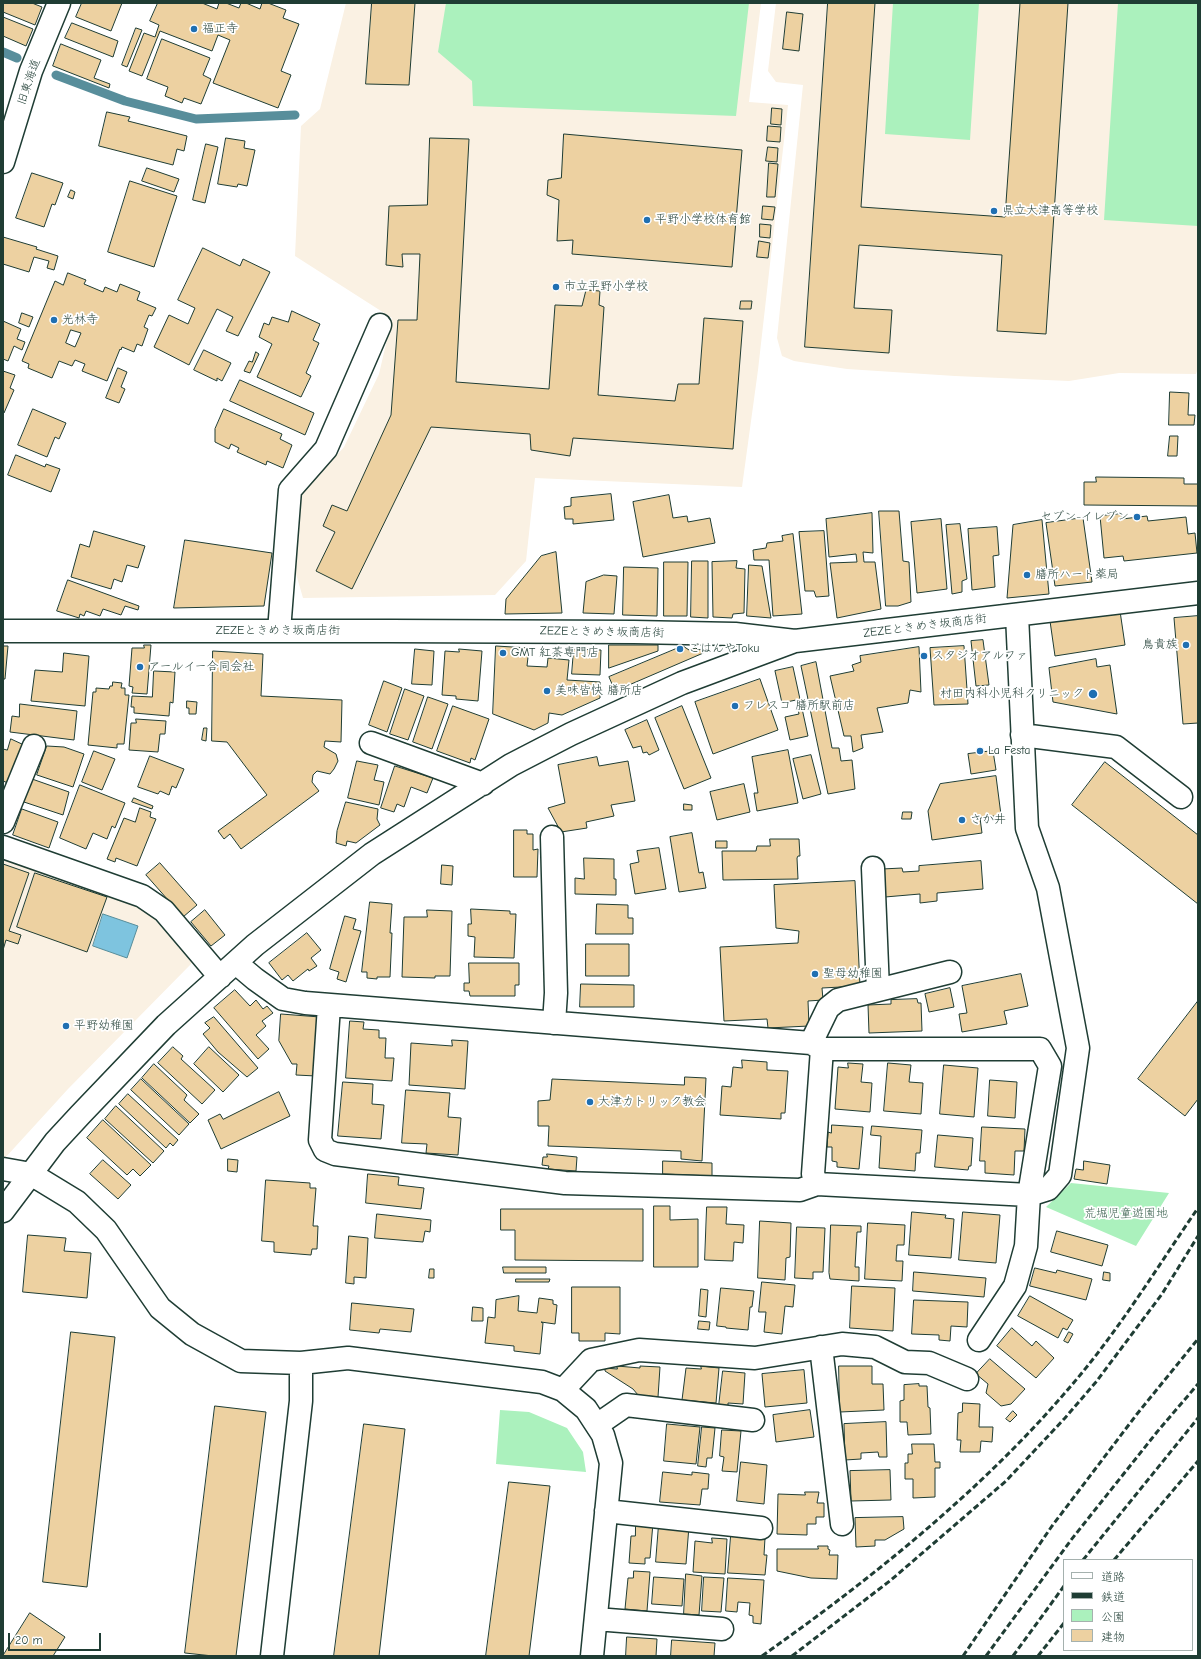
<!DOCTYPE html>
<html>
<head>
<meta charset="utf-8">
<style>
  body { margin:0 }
  #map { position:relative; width:1201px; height:1659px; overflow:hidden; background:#fff; font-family:"Comic Neue","Klee One",sans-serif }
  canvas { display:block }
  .frame { position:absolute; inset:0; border:4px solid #1f3d34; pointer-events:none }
  .legend { position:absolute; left:1063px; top:1559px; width:130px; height:92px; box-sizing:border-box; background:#fff; border:1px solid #a5b1ae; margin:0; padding:5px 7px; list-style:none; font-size:12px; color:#1f3d34 }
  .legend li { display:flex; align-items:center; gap:8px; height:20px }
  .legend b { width:20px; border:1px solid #a5b1ae }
  .scale { position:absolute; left:8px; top:1633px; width:93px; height:18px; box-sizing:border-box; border:2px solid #1f3d34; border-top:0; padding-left:5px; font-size:12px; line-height:14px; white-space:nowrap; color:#1f3d34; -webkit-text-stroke:3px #fff; paint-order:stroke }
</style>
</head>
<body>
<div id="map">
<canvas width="1201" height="1659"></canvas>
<div class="frame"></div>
<ul class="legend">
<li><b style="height:5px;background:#fff"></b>道路</li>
<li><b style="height:5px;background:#1f3d34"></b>鉄道</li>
<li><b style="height:11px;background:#abf1bd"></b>公園</li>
<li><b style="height:11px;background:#edd1a1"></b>建物</li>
</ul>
<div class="scale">20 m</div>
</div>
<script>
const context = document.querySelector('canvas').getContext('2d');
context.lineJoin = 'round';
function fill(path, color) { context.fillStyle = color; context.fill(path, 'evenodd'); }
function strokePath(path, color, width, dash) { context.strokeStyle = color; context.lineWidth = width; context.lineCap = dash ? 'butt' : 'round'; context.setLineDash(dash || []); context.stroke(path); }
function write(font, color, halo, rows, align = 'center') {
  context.font = font + ' "Comic Neue","Klee One",sans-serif'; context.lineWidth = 3.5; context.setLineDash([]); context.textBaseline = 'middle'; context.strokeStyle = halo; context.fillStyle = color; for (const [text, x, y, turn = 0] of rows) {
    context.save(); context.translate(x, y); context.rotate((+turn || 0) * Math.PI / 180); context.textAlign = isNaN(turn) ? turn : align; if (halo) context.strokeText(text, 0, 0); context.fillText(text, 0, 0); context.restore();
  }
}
fill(new Path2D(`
  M346 3H761L749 102 788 105 758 370 742 487 535 478 526 561 495 595 303 598 292 560 297 500 344 447 379 374 392 318 295 256 301 126 320 109Z
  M776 3H1198V368L1196 374 1119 373 1069 381 955 376 847 369 794 361 782 356 777 338 803 85 776 82 768 71Z
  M3 855 116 895 151 915 192 963 68 1089 5 1158 3 1157Z`), '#faf1e3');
fill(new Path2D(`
  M446 3H749L736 116 473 106 472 81 438 52Z
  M893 3H979L970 140 885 134Z
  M1118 3H1198V226L1104 220Z
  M1071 1183 1169 1193 1136 1246 1046 1207Z
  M500 1410 529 1412 567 1428 583 1452 586 1472 496 1464Z`), '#abf1bd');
const water = new Path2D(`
  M103 914 138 926 127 958 93 946Z`);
fill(water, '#7ec4df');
strokePath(water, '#588e9b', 1);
strokePath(new Path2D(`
  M3 52 17 58
  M56 75 125 101 196 119 295 115`), '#588e9b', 9);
const building = new Path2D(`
  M3 3H32L42 7 35 25 3 12Z
  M82 3H122L111 31 76 17Z
  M158 3H202L217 9 219 3H226L239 8 241 3H246L260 9 262 3H268L286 10 283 18 299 24 281 71 291 75 278 108 213 83 230 40 218 35 212 51 160 31 142 76 129 71 144 33 155 37 159 25 150 21Z
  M372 3H415L409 85 366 84Z
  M828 3H875L861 207 1005 217 1020 3H1068L1046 334 997 331 1002 255 859 245 854 308 892 310 889 353 805 347Z
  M787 12 803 14 799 51 783 49Z
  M3 17 33 29 26 46 3 36Z
  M72 23 118 41 113 57 65 38Z
  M136 28 142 30 127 67 122 65Z
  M162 39 210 58 203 75 211 79 201 104 184 98 182 103 165 96 168 87 147 79Z
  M61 44 101 60 94 78 110 84 109 88 53 66Z
  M772 108 782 109 781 125 771 124Z
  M107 112 130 117 128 121 187 136 184 151 177 149 173 165 99 146Z
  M768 126 781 127 780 142 767 141Z
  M564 134 742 150 732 267 572 254 573 240 557 241 559 200 547 195 548 180 561 178Z
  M226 138 245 141 244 148 255 150 247 186 238 184 237 187 218 184Z
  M430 138 469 139 456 382 549 389 555 305 582 306 586 290 600 291 599 305 604 307 598 395 675 401 678 384H699L704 318 743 321 733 449 573 438 570 456 531 450 530 434 431 427 352 589 316 571 335 532 323 526 332 505 347 511 391 415 398 320H417L420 254H402L403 267 386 265 389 206 427 205Z
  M206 144 218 147 205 203 193 200Z
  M768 147 778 148 777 162 766 161Z
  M769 163 778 164 775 197H767Z
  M147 168 179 179 174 192 142 181Z
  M32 173 63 183 55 205 52 204 44 227 16 218Z
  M130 181 177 196 154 267 108 252Z
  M71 190 75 192 73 199 68 197Z
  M763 206 775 207 773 220 762 219Z
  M760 224 771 225 770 238 760 237Z
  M3 237 37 247 36 249 58 256 54 270 47 268 49 261 34 257 29 272 3 264Z
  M759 241 770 243 768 258 757 257Z
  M203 248 240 266 243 259 270 272 238 336 226 331 233 317 217 309 189 365 154 347 169 315 188 324 195 308 178 300Z
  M68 273 86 280 84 284 103 292 105 287 117 292 120 284 140 292 137 300 156 308 152 316 149 315 144 327 148 329 142 346 137 344 134 352 122 347 121 350 120 349 107 381 82 371 85 364 75 360 72 366 59 361 52 378 28 368 29 364 22 361 55 281 63 285ZM71 330 81 333 75 347 66 343Z
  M741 301H752L751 309H740Z
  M292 311 320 324 313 340 319 343 306 373 311 376 301 397 257 377 272 344 259 337 264 323 269 325 272 317 288 322Z
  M22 313 33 317 29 327 19 323Z
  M3 321 21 329 17 339 25 342 22 350 14 346 8 361 3 359Z
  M204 350 231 363 222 381 217 378V381L194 370Z
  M256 352 259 354 250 373 244 371 249 361 252 362Z
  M118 368 127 372 121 387 125 389 119 403 106 398Z
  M3 371 15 375 10 388 14 390 4 413 3 412Z
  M240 380 314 413 305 435 230 401Z
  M1170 392 1189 393 1188 415H1195L1194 425H1169Z
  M33 409 66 423 59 439 55 437 47 457 18 445Z
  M224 409 282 434 280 439 292 445 283 468 267 461 266 465 237 452 239 448 231 444 229 449 215 442V429Z
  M1170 436H1178L1177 456H1168Z
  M16 455 45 467 46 464 60 469 51 492 8 475Z
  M1096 477 1184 478V484H1198V506L1084 505V482H1096Z
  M611 494 614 520 573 524V519H565L564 507 571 506V498Z
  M669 495 673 518 687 516 688 522 710 518 715 543 643 557 633 502Z
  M879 511H899L903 561 909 562 911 602 898 606H886Z
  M872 513 873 553 863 552 864 562H875L881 609 837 618 830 563 857 562 856 554 829 557 826 519Z
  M1121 514 1122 519 1147 516 1148 521 1186 517 1188 534 1195 533 1197 553 1124 561 1123 556 1104 558 1100 516Z
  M1083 518 1092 582 1055 586 1046 523Z
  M941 519 947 589 917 593 911 522Z
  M1042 520 1049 594 1007 598 1013 525Z
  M960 524 967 579 962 581V592L952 594 946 525Z
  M997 527 999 555 993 556 995 587 972 590 968 529Z
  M94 531 145 546 138 568 127 565 122 582 114 579 111 589 71 577 80 544 89 547Z
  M824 531 829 596 816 597 814 591H805L799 532Z
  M793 534 802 614 773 616 769 560H754L753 550 766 548 767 543 783 541 782 536Z
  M185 540 272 553 264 606 174 608Z
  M556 552 562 613 505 614 506 599 541 556Z
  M692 561H708V618L691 617Z
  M737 561 736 568 745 569 744 613 733 614 732 618 713 617 712 562Z
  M664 562H688L687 616H664Z
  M749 565 762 566 771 618 747 616Z
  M624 567 658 568 657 616 623 615Z
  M604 575 617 576 614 614 583 613 586 582Z
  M68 580 139 606 138 610 125 606 121 615 103 609 100 616 86 611 84 616 80 614 79 618 57 611Z
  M1120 611 1125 645 1055 656 1050 621Z
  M1198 616V723L1183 724 1174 618Z
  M983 640 989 685 976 686 971 641Z
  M144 645H151L147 694 132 693 133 687 129 686 132 648H144Z
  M609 645H658V651L609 668Z
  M3 646H8L5 679H3Z
  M496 646 529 648 527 666 547 667 548 658 569 660 567 680 600 682V698L562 715 549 713 548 723 534 730 493 714Z
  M683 646 689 650 696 648 698 650 707 648 708 651 615 691 609 677Z
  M964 646 968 704 934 705 930 648Z
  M919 647 921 692 910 690 908 703 877 708 883 732 861 735 863 748 853 752 851 736H844L830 676 854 671 852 665 861 662 860 656Z
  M415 649 434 651 432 685 412 684Z
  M459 649 482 651 478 701 456 699V696L442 695 445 651 459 652Z
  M574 649 601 650 600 675 572 674Z
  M213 651 263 654 261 696 342 700 341 742 325 741 324 747 336 754 338 761 334 769 330 774 317 771 313 775 312 782 319 791 241 849 230 834 224 839 218 831 267 795 227 742 212 741Z
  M64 653 89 656 85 706 31 701 35 670 62 672Z
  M1096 659 1097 667 1110 665 1117 714 1053 702 1049 668Z
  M816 662 832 748H839L841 761 852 760 855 789 828 794 801 666Z
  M793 667 808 736 790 740 785 717 799 714 796 700 782 703 775 671Z
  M154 671 175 672 173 703 170 702 169 716 134 713V707H131L132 696 152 697Z
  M760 679 778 730 713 754 695 702Z
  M384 681 402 688 387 732 369 725Z
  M113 682 122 683 121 688H125V695H129L124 744H117V748L88 745 93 692H96V688L109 689 110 686H112Z
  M405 689 424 696 408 740 390 734Z
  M428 697 448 704 432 749 413 742Z
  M187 701 197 702 196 714H189V708H187Z
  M20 704 77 711 74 740 10 732 12 716 19 717Z
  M453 706 489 719 475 760 471 758 470 763 437 751Z
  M682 706 711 778 684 789 655 718Z
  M136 719 166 721 165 734H160L158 752 129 750 131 723H136Z
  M647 720 659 750 649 755 647 752 643 753 641 746 633 748 625 730Z
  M204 728H207L206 741 202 740Z
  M11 739 24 745 8 783 3 781V749L7 750Z
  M47 746 64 747 84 754 73 787 37 775Z
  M788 750 798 803 757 811 754 793H758L752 757Z
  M94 751 115 759 102 790 82 782Z
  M993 751 996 770 971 774 968 754Z
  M811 755 821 794 803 799 793 759Z
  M150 756 184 769 176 788 172 786 169 795 160 791 158 794 138 787Z
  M597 757 599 766 628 761 635 801 611 805 614 816 586 822 587 828 561 832 548 808 565 803 558 765Z
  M357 761 378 765 374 780 384 782 379 805 348 798Z
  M1105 762 1198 835V904L1072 805Z
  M395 766 433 778 427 793 411 787 404 807 397 804 394 812 381 808Z
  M996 776 1001 815 980 818 982 833 932 840 928 811 940 784Z
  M32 779 69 792 63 815 24 802Z
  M744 784 750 812 717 820 710 792Z
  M80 785 125 803 115 828 112 826 107 839 93 833 86 849 60 838Z
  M134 798 153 806 152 809 132 802Z
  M346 802 378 809 377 819 380 825 356 843 347 841 346 846 336 843 337 831Z
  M684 804 692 805V810H684Z
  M140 808 151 812 150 817 156 819 137 866 116 858 115 862 107 859 124 818 135 822Z
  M22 809 58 822 49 848 13 835Z
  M903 812H912L911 819H902Z
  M514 830H527V834H533V850L538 849 537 877H514Z
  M692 833 699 873 703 872 706 888 679 892 670 837Z
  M770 839H799L800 856H798L797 858 798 879 723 880 722 851H756L757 846H770Z
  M716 841H727V848H716Z
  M659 848 666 889 635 894 630 864 639 862 637 851Z
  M584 858 614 859V879H616V895L575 894V878L584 879Z
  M981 861 983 889 937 893V901L920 903V894L885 897 882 869 902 868 903 872 919 871V866Z
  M160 863 197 905 183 917 146 875Z
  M3 864 29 873 9 931 21 935 18 944 6 940 3 950Z
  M442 865 453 866 452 885 441 884Z
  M35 873 107 897 87 952 17 927Z
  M855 881 860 986 822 988 823 1000 808 1001 809 1026 768 1028 767 1019 724 1021 720 947 798 943 799 931 776 928 774 885Z
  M370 902 392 904 390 933H392L390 977H377V979L367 978V972H362Z
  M597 904 628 905V918H633V934H596Z
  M471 909 510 911V914H516L514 958 474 957 475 937 468 936V924H471Z
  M205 910 225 935 211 946 191 922Z
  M427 910 452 911 450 976H435V978L402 977 404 917H427Z
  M345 916 356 919 353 929 361 931 346 982 337 979 339 972 330 969Z
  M307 933 321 950 311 958 317 966 309 971 308 969 293 981 288 975 282 980 269 963Z
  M586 944H629V976H586Z
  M469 963H519V985H515V996H470L469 991H464V983H469Z
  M1021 974 1028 1006 1004 1011 1007 1024 962 1032 959 1014 967 1013 962 986Z
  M581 984 634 985V1007H580Z
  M950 988 954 1007 929 1012 925 994Z
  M235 990 250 1006 256 1000 263 1009 267 1006 273 1013 262 1021 266 1026 256 1035 269 1049 258 1059 214 1008Z
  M917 999 918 1003H921L922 1031 869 1033 868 1005 891 1004V1000Z
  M1198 1001V1099L1185 1116 1138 1079Z
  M281 1014 320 1017 316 1076 296 1075 297 1064H292L279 1041Z
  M214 1017 258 1068 247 1077 218 1052 203 1034 210 1028 205 1023Z
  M350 1021 364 1022 363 1029 379 1030V1038H386L385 1058H394L392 1081 346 1078Z
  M452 1040 468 1041 465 1089 409 1085 411 1043 452 1046Z
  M173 1047 183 1056 181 1059 215 1090 202 1104 158 1063Z
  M209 1047 239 1075 223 1092 194 1064Z
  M742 1060 767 1062V1070L788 1071 785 1113H781V1119L720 1115 722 1086 731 1087 733 1067 742 1068Z
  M848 1063 863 1064 861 1082 872 1083 870 1112 835 1109 838 1067 848 1068Z
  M888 1063 911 1065 909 1082 923 1083 921 1114 884 1111Z
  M154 1064 187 1095 184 1100 199 1114 190 1123 142 1078Z
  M944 1065 978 1068 974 1117 940 1114Z
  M685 1077 706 1078 702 1161 681 1159V1151L548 1146 549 1126H538V1101L550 1100 552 1079 684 1085Z
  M141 1079 189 1124 179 1135 131 1090Z
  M990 1080 1017 1082 1015 1118 988 1116Z
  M343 1082 373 1084 372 1104 384 1105 381 1139 338 1136Z
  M406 1090 450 1093 448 1117 461 1118 458 1155 426 1153 427 1144 402 1143Z
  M279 1092 290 1116 221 1149 208 1120 220 1114 223 1119Z
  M128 1094 178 1140 173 1146 170 1143 166 1148 119 1104Z
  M116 1106 164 1151 153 1163 105 1119Z
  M103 1120 151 1165 140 1176 133 1169 127 1175 87 1138Z
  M832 1125 863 1127 859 1169 837 1167V1162L832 1161V1147H827L828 1132 831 1133Z
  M872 1126 922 1130 920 1153H916L915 1171 879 1168 881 1136 871 1135Z
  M982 1127 1025 1129 1024 1151H1015L1014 1175 985 1173V1161H980Z
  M938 1135 973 1138 971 1166H969L968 1170 935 1167Z
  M547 1154 577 1157 576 1171 548 1169 549 1166 542 1165 543 1157H547Z
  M228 1159 238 1160 237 1172 228 1171Z
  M103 1160 131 1185 118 1199 90 1174Z
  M663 1161 712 1163V1176L663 1174Z
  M1084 1161 1110 1165 1107 1184 1074 1179 1076 1169 1083 1170Z
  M368 1174 399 1177 398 1185 424 1188 421 1209 366 1203Z
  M266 1180 310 1183V1188H316L313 1226H318L317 1249H312L311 1255 274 1252V1242L262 1241Z
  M654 1206H670V1220L698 1219V1267H654Z
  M707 1207H727L726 1224 744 1225 743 1243 734 1242 733 1261 705 1260Z
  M501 1209H643V1261L515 1260V1230H501Z
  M912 1212 946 1215 945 1218 954 1219 951 1258 909 1255Z
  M963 1212 1000 1215 996 1263 959 1260Z
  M377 1214 431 1220 430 1232 425 1231 423 1242 375 1238Z
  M760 1221 791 1223 790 1257 786 1258 785 1280 758 1278Z
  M868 1223 905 1225 904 1245H897L896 1261H903L902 1281 865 1279Z
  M831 1225 861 1226V1232H857L855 1267H859V1281L830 1279 829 1273Z
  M797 1227 825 1228 823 1272H813V1279L795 1278Z
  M1057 1231 1108 1245 1102 1266 1051 1252Z
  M28 1235 66 1238 64 1251 91 1253 87 1298 23 1292Z
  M349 1236 368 1238 366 1278 354 1277V1284L346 1283Z
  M503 1267H546V1273H504Z
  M1035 1268 1056 1273 1057 1270 1092 1279 1086 1300 1030 1286Z
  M430 1269H434V1278H429Z
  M914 1272 986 1278 984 1297 913 1291Z
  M1104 1272 1110 1273V1281L1103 1280Z
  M516 1279H550L549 1282H516Z
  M762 1282 795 1285 793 1307 785 1306 782 1334 764 1332 766 1312H759Z
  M852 1286 895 1288 893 1331 850 1328Z
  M572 1287H620V1334L605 1333V1341H579V1333H572Z
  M721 1288 754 1291 752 1307H750L748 1330 726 1328V1327L717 1326Z
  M701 1289 708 1290 706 1317 699 1316Z
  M519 1296 518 1311 537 1313 539 1298 553 1300V1304L557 1305 555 1324 541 1322 543 1323 540 1354 514 1351V1346L485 1343 488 1317 495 1318 496 1300Z
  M1030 1296 1073 1320 1067 1330 1063 1328 1058 1338 1018 1316Z
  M914 1300 968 1302 967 1327 951 1326 950 1341 939 1340V1335L912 1334Z
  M352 1303 414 1309 411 1332 380 1329 379 1333 350 1330Z
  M473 1307 483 1308V1321H472Z
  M699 1321 710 1322 709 1330 698 1329Z
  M1012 1328 1032 1346 1036 1341 1054 1358 1036 1378 997 1346Z
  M71 1332 115 1337 87 1587 43 1582Z
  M1069 1332 1073 1334 1068 1343 1064 1341Z
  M990 1359 1025 1389 1011 1404 1001 1406 986 1393 988 1384 976 1374Z
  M617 1366 640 1368V1366L660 1367 658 1397 638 1395 633 1389 605 1371V1368L617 1369Z
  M701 1366 719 1368 716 1403 682 1400 686 1368 701 1369Z
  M839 1366H872V1384H883L884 1410 840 1412Z
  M804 1370 807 1403 765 1407 762 1374Z
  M723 1371 745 1373 743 1404 728 1403V1407L719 1406Z
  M919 1384V1386H927L928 1407 930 1408 931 1434 908 1435 907 1422H900V1401L904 1400V1385Z
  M963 1403 980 1404 979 1427H993L992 1442 981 1441 980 1452H960L961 1440H957L958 1413 962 1412Z
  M215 1406 266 1412 236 1656H213L185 1653Z
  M810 1410 814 1437 776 1442 773 1415Z
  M1013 1411 1017 1415 1010 1422 1006 1419Z
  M886 1422 887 1457H879L878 1452 861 1453V1459L845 1460 844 1424Z
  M364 1424 405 1429 379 1656H334Z
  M667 1424 700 1427 696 1464 664 1461Z
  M702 1427 715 1428 712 1458H707L706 1467 698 1466Z
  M722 1430 741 1431 737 1472 722 1471 724 1457 720 1456Z
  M912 1444H934L935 1462H940V1468H935V1497L913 1498V1479H905V1463H908V1454H912Z
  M741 1462 767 1465 764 1504 737 1501Z
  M890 1470 891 1500 851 1501 850 1471Z
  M663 1472 692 1475V1472L709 1474 708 1489H702L700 1505 660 1502Z
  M509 1482 550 1486 529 1656H486Z
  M805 1492H819L817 1503H824V1517H816V1524H807V1535L777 1534 778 1494 805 1495Z
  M903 1517 904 1529 885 1540H875V1546L856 1547 855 1518Z
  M636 1522 653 1523 650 1558H645V1564L629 1563 631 1536H635Z
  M659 1524 689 1526 686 1564 656 1562Z
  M731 1536 765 1538 764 1555H767L765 1575 728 1573Z
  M712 1538 727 1539 725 1574 693 1572 695 1541 712 1543Z
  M818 1546H828V1549L830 1550 829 1555H838L837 1579 811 1578 777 1571V1549H818Z
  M634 1571 650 1572 647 1611 625 1609 628 1578H633Z
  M686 1574 702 1576 699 1615 684 1614Z
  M654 1577 684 1579 682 1606 652 1604Z
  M704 1577 724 1578 721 1612 702 1611Z
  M728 1578 764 1580 761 1624 753 1623V1616L749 1615 750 1603 738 1602 737 1612 726 1611Z
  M30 1613 65 1637 53 1656H3Z
  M627 1637 657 1639 656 1656H626Z
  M672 1640 715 1643 714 1656H671Z`);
fill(building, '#edd1a1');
strokePath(building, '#1f3d34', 1);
const minor = new Path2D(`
  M3 162 31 71 59 3
  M3 631H389L634 632 735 634 795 641 1198 593
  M279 631 290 490 326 449 380 325
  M1022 735 1116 747 1181 797
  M371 743 483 784
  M3 822 34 746
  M552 837 556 993 554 1023
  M3 847 142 896 164 911 220 977
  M236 963 255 979 283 999 305 1003 811 1043 822 1049H1040L1050 1066 1029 1195 817 1184 800 1190 565 1183 335 1154 325 1150 320 1140 329 1006
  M878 990 950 972
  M811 1043 828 1008 838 1000 878 990 873 868
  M3 1169 31 1174 77 1202 106 1230 160 1308 192 1334 241 1361 301 1363 348 1358 542 1382 563 1390 586 1409 603 1435 611 1463 592 1656
  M817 1184 813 1174 822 1049
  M3 1211 55 1142 80 1115 166 1025 255 945 372 854 511 765 571 734 682 683 792 642
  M979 1340 1015 1286 1026 1246 1029 1195 1048 1189 1060 1175 1078 1048 1048 888 1027 828 1017 615
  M821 1347 842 1524
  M563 1390 591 1360 639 1350 755 1358 842 1344 875 1347 905 1362 929 1363 967 1379
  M597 1425 626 1405 753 1420
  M606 1511 761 1528
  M596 1619 722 1629
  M272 1656 301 1401V1363`);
strokePath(minor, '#1f3d34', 25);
strokePath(minor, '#fff', 22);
strokePath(new Path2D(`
  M1083 1560 1198 1418
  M1114 1560 1198 1461
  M762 1656C878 1574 991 1483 1081 1374 1124 1322 1160 1263 1198 1208
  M792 1656 891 1580 1006 1481 1065 1418 1096 1382 1162 1294 1198 1236
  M963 1656 1052 1526 1137 1414 1198 1339
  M986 1656 1071 1540 1157 1432 1198 1384
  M1013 1656 1064 1586
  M1038 1656 1064 1623`), '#1f3d34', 3, [6, 3]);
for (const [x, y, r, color] of [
  [194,29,4,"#1f6fb2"],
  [994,211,4,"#1f6fb2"],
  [647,220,4,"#1f6fb2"],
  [556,287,4,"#1f6fb2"],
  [54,320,4,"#1f6fb2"],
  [1137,517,4,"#1f6fb2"],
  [1027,575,4,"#1f6fb2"],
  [1186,645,4,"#1f6fb2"],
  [680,649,4,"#1f6fb2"],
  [503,653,4,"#1f6fb2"],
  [924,656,4,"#1f6fb2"],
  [140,667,4,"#1f6fb2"],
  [547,691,4,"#1f6fb2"],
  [1093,694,5,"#1f6fb2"],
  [735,706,4,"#1f6fb2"],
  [980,751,4,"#1f6fb2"],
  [962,820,4,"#1f6fb2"],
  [815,974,4,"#1f6fb2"],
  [66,1026,4,"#1f6fb2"],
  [590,1102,4,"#1f6fb2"]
]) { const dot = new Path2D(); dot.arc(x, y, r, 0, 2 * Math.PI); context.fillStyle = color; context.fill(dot); strokePath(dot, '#fff', 1.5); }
write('12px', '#1f3d34', '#fff', [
  ["福正寺",202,29],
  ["県立大津高等学校",1002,211],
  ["平野小学校体育館",655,220],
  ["市立平野小学校",564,287],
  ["光林寺",62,320],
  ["セブン-イレブン",1129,517,"right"],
  ["膳所ハート薬局",1035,575],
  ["鳥貴族",1178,645,"right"],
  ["ごはんやToku",688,649],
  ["GMT 紅茶専門店",511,653],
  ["スタジオアルファ",932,656],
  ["アールイー合同会社",148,667],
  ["美味皆快 膳所店",555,691],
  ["村田内科小児科クリニック",1084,694,"right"],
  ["フレスコ 膳所駅前店",743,706],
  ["La Festa",988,751],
  ["さか井",970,820],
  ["聖母幼稚園",823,974],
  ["平野幼稚園",74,1026],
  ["大津カトリック教会",598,1102]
], 'left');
write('12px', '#1f3d34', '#fff', [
  ["旧東海道",29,82,-71],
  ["ZEZEときめき坂商店街",925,626,-7],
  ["ZEZEときめき坂商店街",278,631],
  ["ZEZEときめき坂商店街",602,632,1]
]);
write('12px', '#3b614f', '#fff', [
  ["荒堀児童遊園地",1126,1214]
]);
</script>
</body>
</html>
